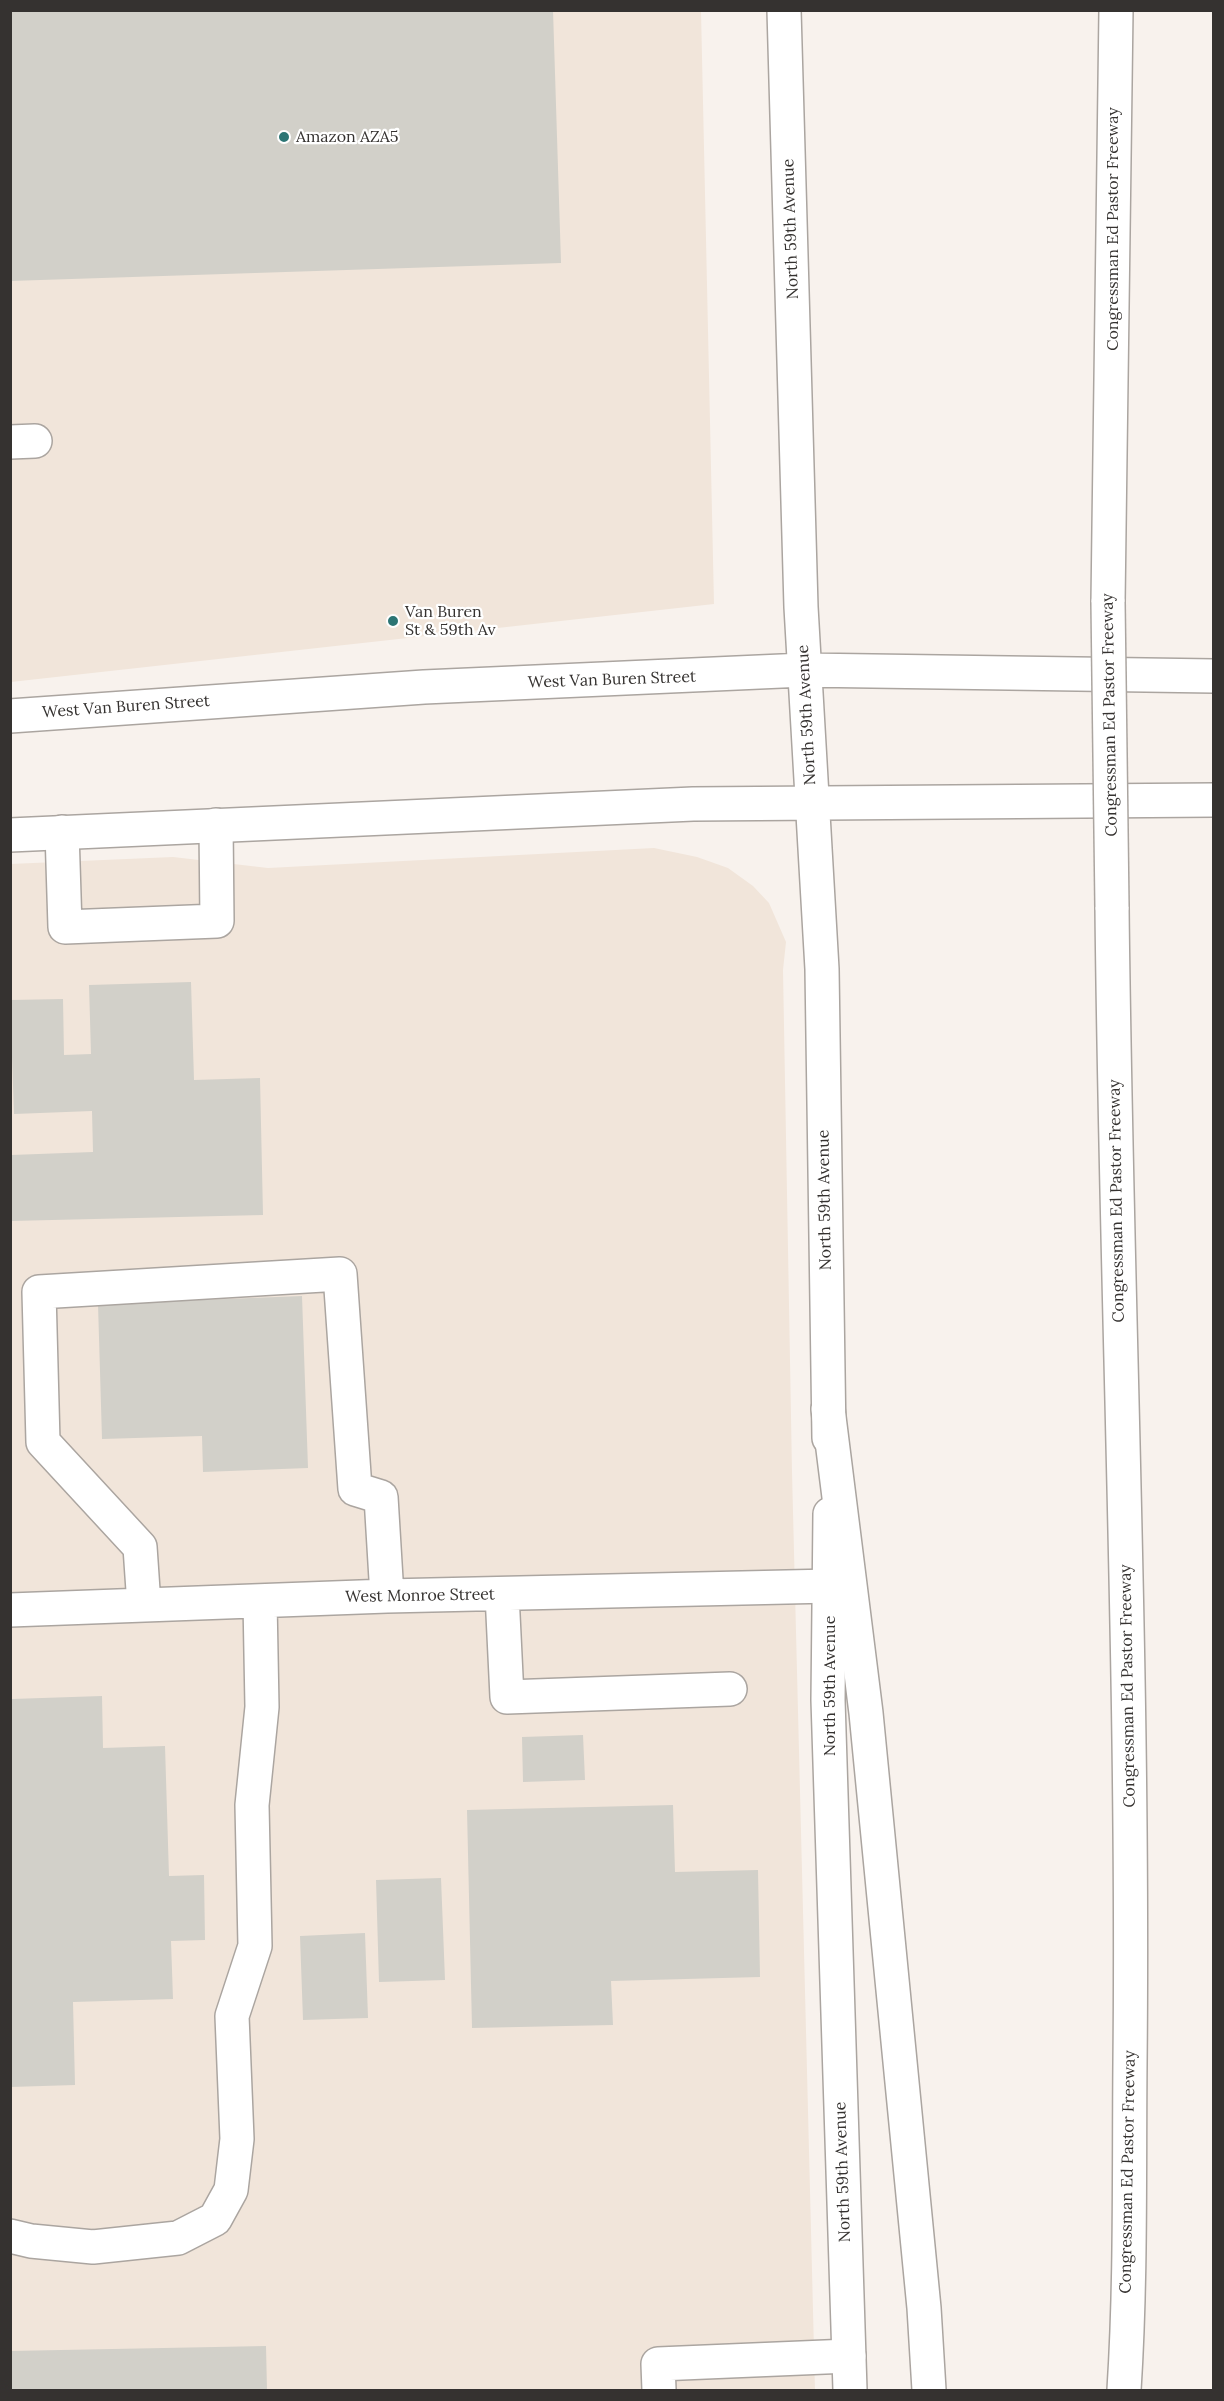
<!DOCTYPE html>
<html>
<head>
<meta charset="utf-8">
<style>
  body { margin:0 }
  #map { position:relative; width:1224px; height:2401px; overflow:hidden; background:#f8f2ed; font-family:Lora,serif }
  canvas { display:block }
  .frame { position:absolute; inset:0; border:12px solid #353230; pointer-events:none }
</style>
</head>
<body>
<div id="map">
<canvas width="1224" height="2401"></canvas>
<div class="frame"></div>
</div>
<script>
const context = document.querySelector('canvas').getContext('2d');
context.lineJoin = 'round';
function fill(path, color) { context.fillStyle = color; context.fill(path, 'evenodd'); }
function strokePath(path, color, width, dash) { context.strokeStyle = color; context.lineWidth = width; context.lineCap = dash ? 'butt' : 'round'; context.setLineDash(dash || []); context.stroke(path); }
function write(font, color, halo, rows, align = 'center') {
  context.font = font + ' Lora,serif'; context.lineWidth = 4.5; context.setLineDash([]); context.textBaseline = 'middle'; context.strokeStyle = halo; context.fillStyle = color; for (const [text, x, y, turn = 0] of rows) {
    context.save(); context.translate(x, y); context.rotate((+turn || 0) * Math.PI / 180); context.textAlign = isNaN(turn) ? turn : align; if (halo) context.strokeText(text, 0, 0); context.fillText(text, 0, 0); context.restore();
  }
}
fill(new Path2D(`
  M10 11H701L714 604 11 682Z
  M654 848 697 857 728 868 753 886 769 903 786 942 783 970 792 1472 815 2390H11L10 864 173 857 268 868Z`), '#f1e5da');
fill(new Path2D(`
  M10 10H553L561 263 10 281Z
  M191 982 194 1080 260 1078 263 1215 10 1221 11 1155 93 1152 92 1111 14 1114 10 1000 63 999 64 1055 91 1054 89 985Z
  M302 1296 308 1468 203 1472 202 1436 102 1439 98 1304Z
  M102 1696 103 1748 165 1746 169 1876 204 1875 205 1940 171 1941 173 1999 73 2002 75 2085 10 2087 12 1699Z
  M583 1735 585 1780 523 1782 522 1737Z
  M673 1805 675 1872 758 1870 760 1977 611 1981 613 2025 472 2028 467 1810Z
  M441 1878 445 1980 379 1982 376 1880Z
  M365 1933 368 2018 303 2020 300 1936Z
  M266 2346 267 2390H10V2351Z`), '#d2d0c9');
const minor = new Path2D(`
  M10 442 35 441
  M62 832 65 927 217 921 216 825
  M502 1594 507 1697 730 1689
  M144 1605 140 1547 43 1442 39 1292 340 1274 355 1489 381 1497 387 1596
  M10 1610 387 1596 831 1586
  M10 2236 31 2241 93 2247 178 2238 215 2219 231 2190 237 2139 232 2016 255 1946 252 1805 262 1707 260 1601
  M659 2390 658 2364 849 2356`);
const major = new Path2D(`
  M784 10 801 607 822 969 829 1438
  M10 716 424 687 804 670 1214 676
  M10 835 693 804 1214 800
  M830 1514 828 1700 850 2390`);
const highway = new Path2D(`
  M1108 602 1116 10
  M1112 907C1116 1293 1134 1677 1130 2063 1129 2172 1131 2282 1124 2390
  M828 1409 866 1713 924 2308 929 2390`);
strokePath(minor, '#aba5a0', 36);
strokePath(major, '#aba5a0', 36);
strokePath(highway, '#aba5a0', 36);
strokePath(minor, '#fff', 33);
strokePath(major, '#fff', 33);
strokePath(highway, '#fff', 33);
const highwayBridge = new Path2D(`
  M1108 602 1112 907`);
strokePath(highwayBridge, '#aba5a0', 36, []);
strokePath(highwayBridge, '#fff', 33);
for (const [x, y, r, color] of [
  [284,137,6,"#2c7574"],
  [393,621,6,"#2c7574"]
]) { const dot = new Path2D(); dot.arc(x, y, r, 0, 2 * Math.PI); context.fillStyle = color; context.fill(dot); strokePath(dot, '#fff', 2); }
write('16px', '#353230', '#fff', [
  ["Amazon AZA5",296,137],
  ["Van Buren",405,612],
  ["St & 59th Av",405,630]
], 'left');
write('16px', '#353230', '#fff', [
  ["North 59th Avenue",791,229,-92],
  ["Congressman Ed Pastor Freeway",1113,229,-90],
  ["West Van Buren Street",612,680,-2],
  ["West Van Buren Street",126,707,-4],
  ["North 59th Avenue",807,715,-93],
  ["Congressman Ed Pastor Freeway",1110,715,-91],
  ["North 59th Avenue",825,1200,-91],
  ["Congressman Ed Pastor Freeway",1117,1201,-91],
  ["West Monroe Street",420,1596,-1],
  ["North 59th Avenue",830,1686,-90],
  ["Congressman Ed Pastor Freeway",1128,1686,-91],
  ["North 59th Avenue",843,2172,-92],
  ["Congressman Ed Pastor Freeway",1128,2172,-89]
]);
</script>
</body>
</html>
